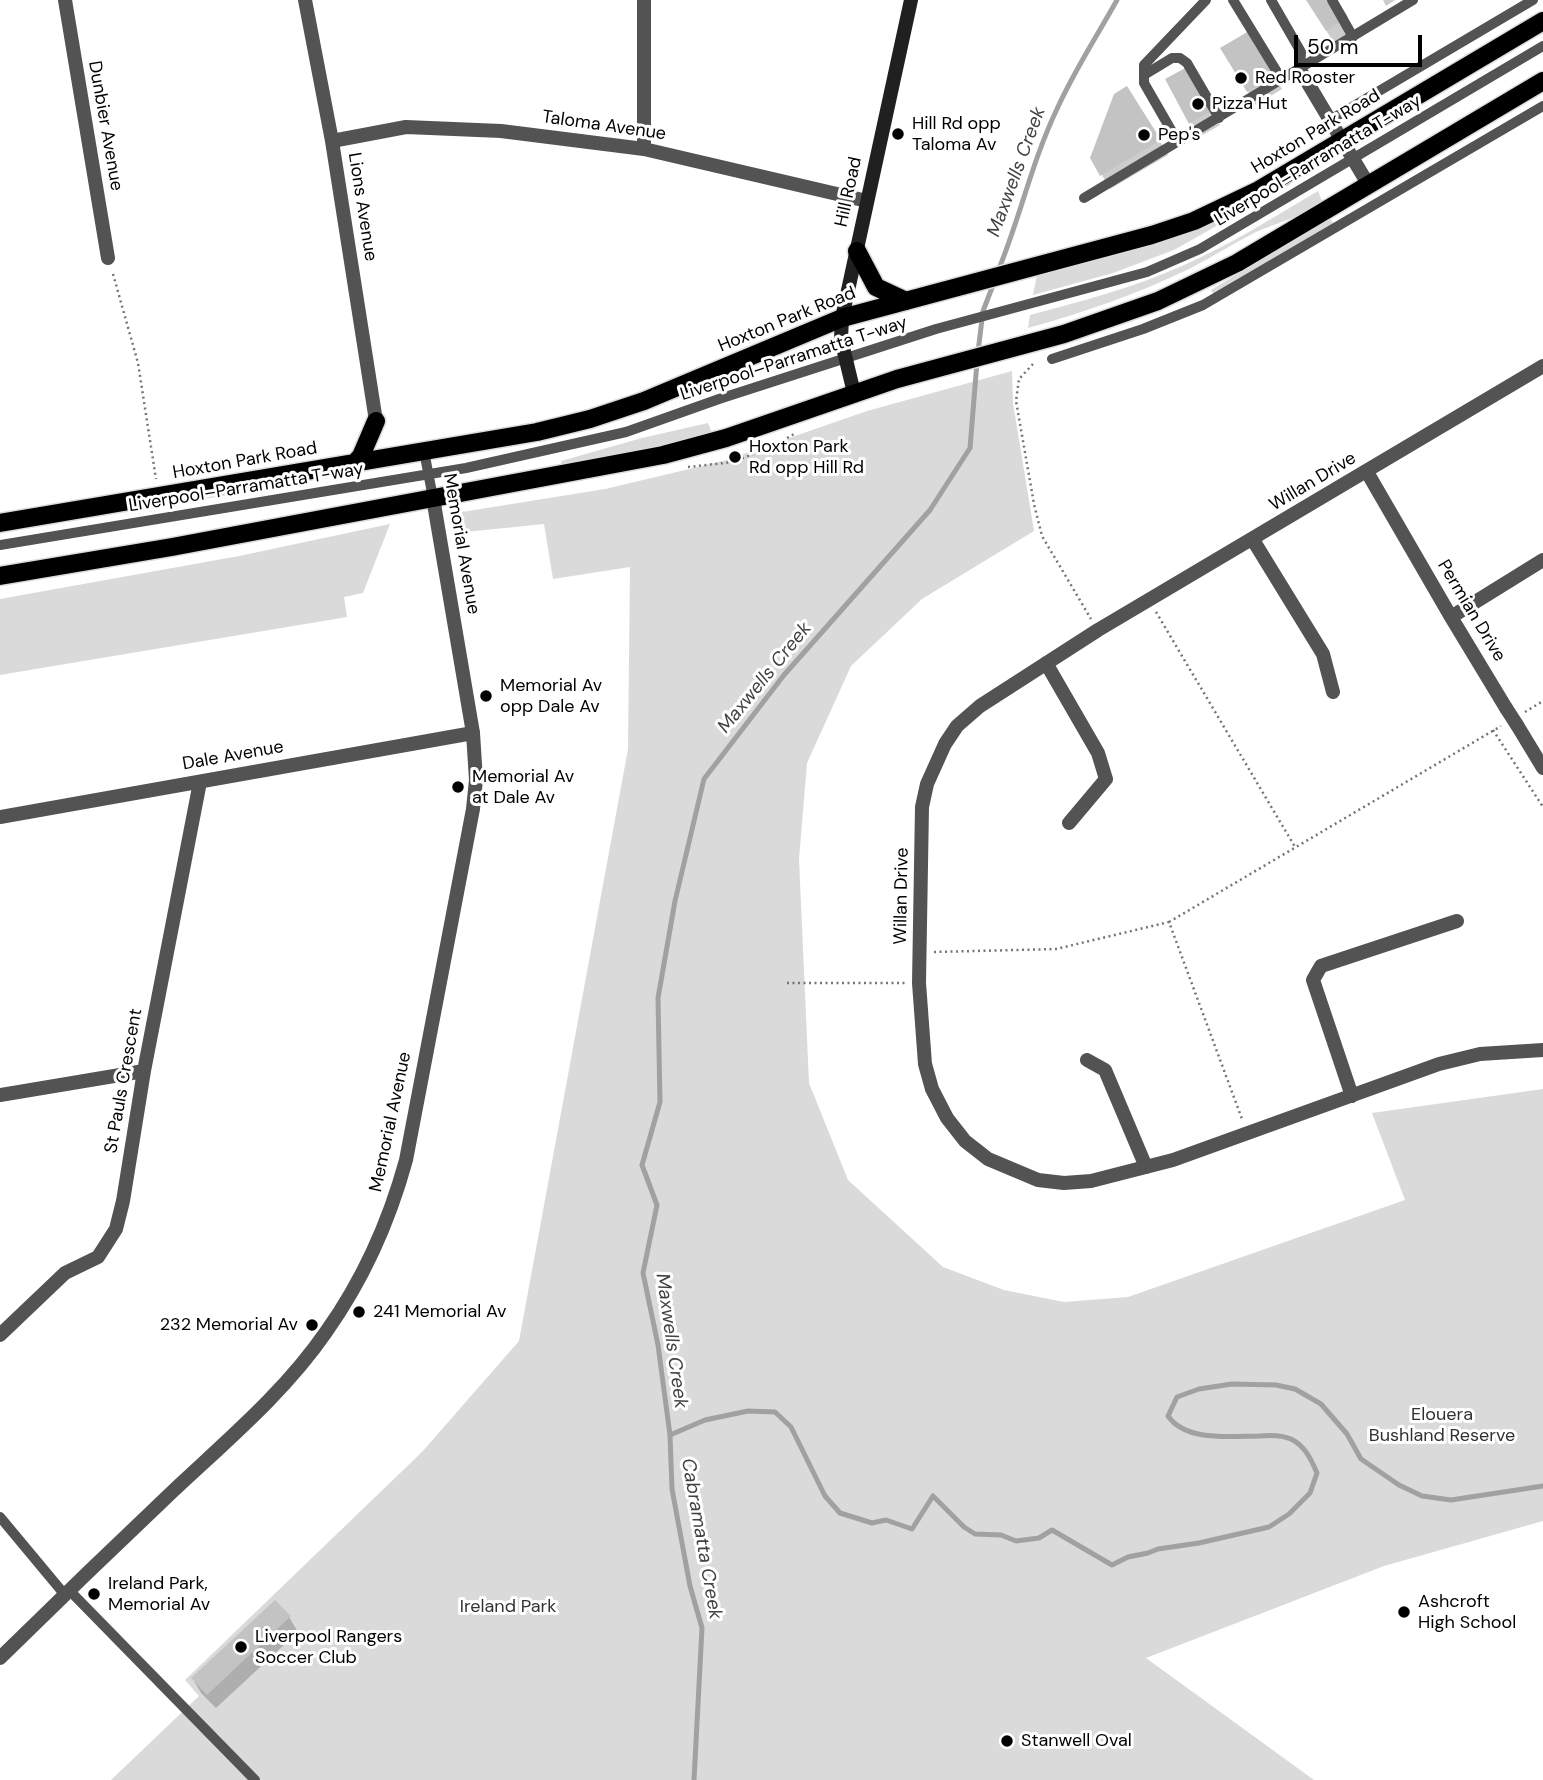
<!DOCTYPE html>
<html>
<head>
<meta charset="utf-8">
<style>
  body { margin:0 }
  #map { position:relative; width:1543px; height:1780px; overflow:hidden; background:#fff; font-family:"DM Sans",sans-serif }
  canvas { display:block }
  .scale { position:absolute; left:1294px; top:35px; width:128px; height:32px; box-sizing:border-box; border:4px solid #000; border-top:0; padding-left:9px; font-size:21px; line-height:24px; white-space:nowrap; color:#000; -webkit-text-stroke:5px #fff; paint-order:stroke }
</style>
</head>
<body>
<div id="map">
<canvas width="1543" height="1780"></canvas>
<div class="scale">50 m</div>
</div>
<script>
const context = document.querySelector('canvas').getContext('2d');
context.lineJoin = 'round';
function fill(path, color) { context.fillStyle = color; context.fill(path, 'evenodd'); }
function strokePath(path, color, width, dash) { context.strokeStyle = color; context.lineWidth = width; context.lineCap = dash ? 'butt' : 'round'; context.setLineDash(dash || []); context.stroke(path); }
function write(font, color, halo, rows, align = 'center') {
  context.font = font + ' "DM Sans",sans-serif'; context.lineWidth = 6; context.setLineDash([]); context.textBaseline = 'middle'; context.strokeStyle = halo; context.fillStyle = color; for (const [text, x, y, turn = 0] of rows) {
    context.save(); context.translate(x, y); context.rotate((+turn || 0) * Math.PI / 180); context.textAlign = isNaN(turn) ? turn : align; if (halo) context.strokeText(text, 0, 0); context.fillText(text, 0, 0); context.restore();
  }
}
fill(new Path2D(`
  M1288 181 1291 184 1174 250 1113 273 1033 295 1037 275 1141 247 1177 235Z
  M1318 191 1322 201C1302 218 1277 222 1254 233 1232 244 1211 258 1189 269 1137 294 1083 313 1028 328L1030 315C1082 301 1133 288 1182 266 1230 245 1274 217 1318 191Z
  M1330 218 1333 223 1214 295 1211 290Z
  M1012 371 1013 403 1034 531 922 599 851 666 807 763 799 859 809 1083 848 1180 943 1267 1004 1290 1064 1302 1128 1297 1405 1200 1372 1113 1543 1089V1521L1384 1566 1146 1658 1314 1780H111L199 1696 185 1680 422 1452 519 1341 628 749 630 567 553 579 544 524 466 532 462 512 605 489 723 461 867 411Z
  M708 423 712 433 677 443 562 467 561 461 642 438Z
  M390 524 363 593 344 597 347 617 0 675V599L239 556Z`), '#dadada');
fill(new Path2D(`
  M1308 0 1355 33 1335 45Z
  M1383 0H1395L1386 6Z
  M1248 33 1282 89 1256 105 1223 48Z
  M1189 68 1220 125 1199 137 1167 80Z
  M1160 141 1168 155 1110 189 1092 158Z
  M289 1617 298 1632 216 1708 201 1693 193 1679Z`), '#0003');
strokePath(new Path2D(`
  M998 271C1020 218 1032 161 1057 109 1074 71 1097 36 1117 0
  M978 352 983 311 995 280
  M670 1435 705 1420 748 1411 775 1412 791 1427 825 1496 840 1513 872 1523 886 1520 912 1529 933 1496 964 1527 975 1534 1001 1535 1016 1541 1039 1538 1052 1530 1112 1565 1128 1557 1148 1553 1158 1549 1199 1543 1269 1527 1289 1514 1310 1493 1317 1473C1311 1459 1305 1446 1291 1439 1282 1435 1269 1435 1259 1436 1230 1436 1186 1442 1168 1416L1177 1397 1199 1389 1232 1384 1276 1385 1295 1389 1321 1404 1347 1434 1361 1459 1399 1485 1422 1496 1451 1500 1543 1486
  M694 1780 702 1628 690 1586 672 1489 670 1435 658 1345 643 1273 657 1205 642 1165 660 1102 658 998 675 901 704 779 784 675 930 510 970 448 977 362`), '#a1a1a1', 5);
fill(new Path2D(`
  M1306 0H1337L1348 17 1326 31Z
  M1249 31 1275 74 1247 92 1220 48Z
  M1189 66 1213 110 1189 124 1165 79Z
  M1127 86 1161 140 1100 176 1090 158 1114 94Z
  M275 1600 291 1616 207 1695 191 1678Z`), '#c3c3c3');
const primary = new Path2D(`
  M857 251 876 287 906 301
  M354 464 361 456 376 421
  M0 523 537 432 590 419 644 401 842 318 1152 235 1194 221 1257 191 1543 21
  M0 576 172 547 663 455 726 438 897 379 1064 334 1158 301 1237 263 1543 81`);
strokePath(primary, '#dbdbdb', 21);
strokePath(new Path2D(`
  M113 274 138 363 156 479
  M1033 364 1019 379 1016 401 1034 504 1042 536 1091 619
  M688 467 733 462 775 445 794 434
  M1156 612 1295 847
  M1525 712 1543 701
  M1493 730 1543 807
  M1169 922 1501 726
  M934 952 1056 949 1169 922 1242 1119
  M787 983H905`), '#757575', 2.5, [2, 3.5]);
strokePath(new Path2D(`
  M1233 0 1282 80
  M1271 0 1301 52 1300 70
  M1332 0 1353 37
  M1144 75 1172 58H1180L1187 63 1219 118
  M1330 120 1533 0
  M1178 142 1144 83V65L1206 0
  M1084 198 1413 0
  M1052 359 1143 329 1203 305 1543 106
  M424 451 433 498
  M0 545 466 468 626 432 719 399 936 329 1147 272 1200 249 1543 46
  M0 1517 65 1595
  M69 1590 255 1780`), '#535353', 10);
strokePath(new Path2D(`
  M65 0 108 258
  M305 0 332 141 376 421
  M1300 70 1368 184
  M332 141 406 127 501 131 644 149 867 201
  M644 149V0
  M1543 366 1098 630 980 706 957 726 945 744 927 784 922 807 919 983 925 1064 932 1089 947 1118 965 1141 988 1159 1038 1180 1064 1183 1091 1181 1173 1160 1439 1064 1480 1054 1543 1050
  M1367 472 1451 617 1506 708
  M1253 540 1323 654 1333 692
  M1451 617 1543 560
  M1046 663 1098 753 1106 779 1069 823
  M1517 725 1543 768
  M0 817 473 733
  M1087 1060 1105 1070 1146 1167
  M0 1095 144 1071
  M1352 1096 1313 980 1321 966 1457 921
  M0 1335 65 1273 98 1257 116 1229 123 1201 144 1071 200 782`), '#535353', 14);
strokePath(new Path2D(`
  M0 1658C57 1602 114 1547 172 1492 225 1442 284 1393 326 1332 363 1280 389 1222 406 1160L473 809 476 780 473 733 433 498`), '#535353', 14);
strokePath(new Path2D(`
  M854 393 841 339 842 318 911 0`), '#202020', 14);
strokePath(primary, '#000', 18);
strokePath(new Path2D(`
  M1506 708 1517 725`), '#535353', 14);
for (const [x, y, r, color] of [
  [1241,78,7,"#000"],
  [1198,104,7,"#000"],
  [898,134,7,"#000"],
  [1144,135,7,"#000"],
  [735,457,7,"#000"],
  [486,696,7,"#000"],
  [458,787,7,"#000"],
  [359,1312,7,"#000"],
  [312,1325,7,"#000"],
  [94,1594,7,"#000"],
  [1404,1612,7,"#000"],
  [241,1647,7,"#000"],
  [1007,1741,7,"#000"]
]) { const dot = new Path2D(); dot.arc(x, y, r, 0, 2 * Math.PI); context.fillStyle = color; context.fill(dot); strokePath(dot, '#fff', 2.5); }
write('18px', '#000', '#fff', [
  ["Red Rooster",1255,78],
  ["Pizza Hut",1212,104],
  ["Hill Rd opp",912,124],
  ["Taloma Av",912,145],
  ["Pep's",1158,135],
  ["Hoxton Park",749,447],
  ["Rd opp Hill Rd",749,468],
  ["Memorial Av",500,686],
  ["opp Dale Av",500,707],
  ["Memorial Av",472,777],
  ["at Dale Av",472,798],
  ["241 Memorial Av",373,1312],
  ["232 Memorial Av",298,1325,"right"],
  ["Ireland Park,",108,1584],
  ["Memorial Av",108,1605],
  ["Ashcroft",1418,1602],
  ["High School",1418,1623],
  ["Liverpool Rangers",255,1637],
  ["Soccer Club",255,1658],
  ["Stanwell Oval",1021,1741]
], 'left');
write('18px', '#000', '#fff', [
  ["Dunbier Avenue",105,126,80],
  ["Taloma Avenue",604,126,8],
  ["Hoxton Park Road",1316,132,-31],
  ["Liverpool–Parramatta T-way",1318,161,-31],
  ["Hill Road",849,192,-78],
  ["Lions Avenue",362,207,81],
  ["Hoxton Park Road",787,320,-22],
  ["Liverpool–Parramatta T-way",794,359,-18],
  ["Hoxton Park Road",245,461,-10],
  ["Willan Drive",1313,482,-31],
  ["Liverpool–Parramatta T-way",246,488,-9],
  ["Memorial Avenue",461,544,80],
  ["Permian Drive",1471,611,59],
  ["Dale Avenue",233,756,-10],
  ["Willan Drive",902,896,-89],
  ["St Pauls Crescent",124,1081,-80],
  ["Memorial Avenue",391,1122,-78]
]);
write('18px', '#313131', '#fff', [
  ["Elouera",1442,1415],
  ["Bushland Reserve",1442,1436],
  ["Ireland Park",508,1607]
]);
write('italic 19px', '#424242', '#fff', [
  ["Maxwells Creek",1017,172,-70],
  ["Maxwells Creek",765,678,-51],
  ["Maxwells Creek",671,1341,82],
  ["Cabramatta Creek",701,1539,80]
]);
</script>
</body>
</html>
